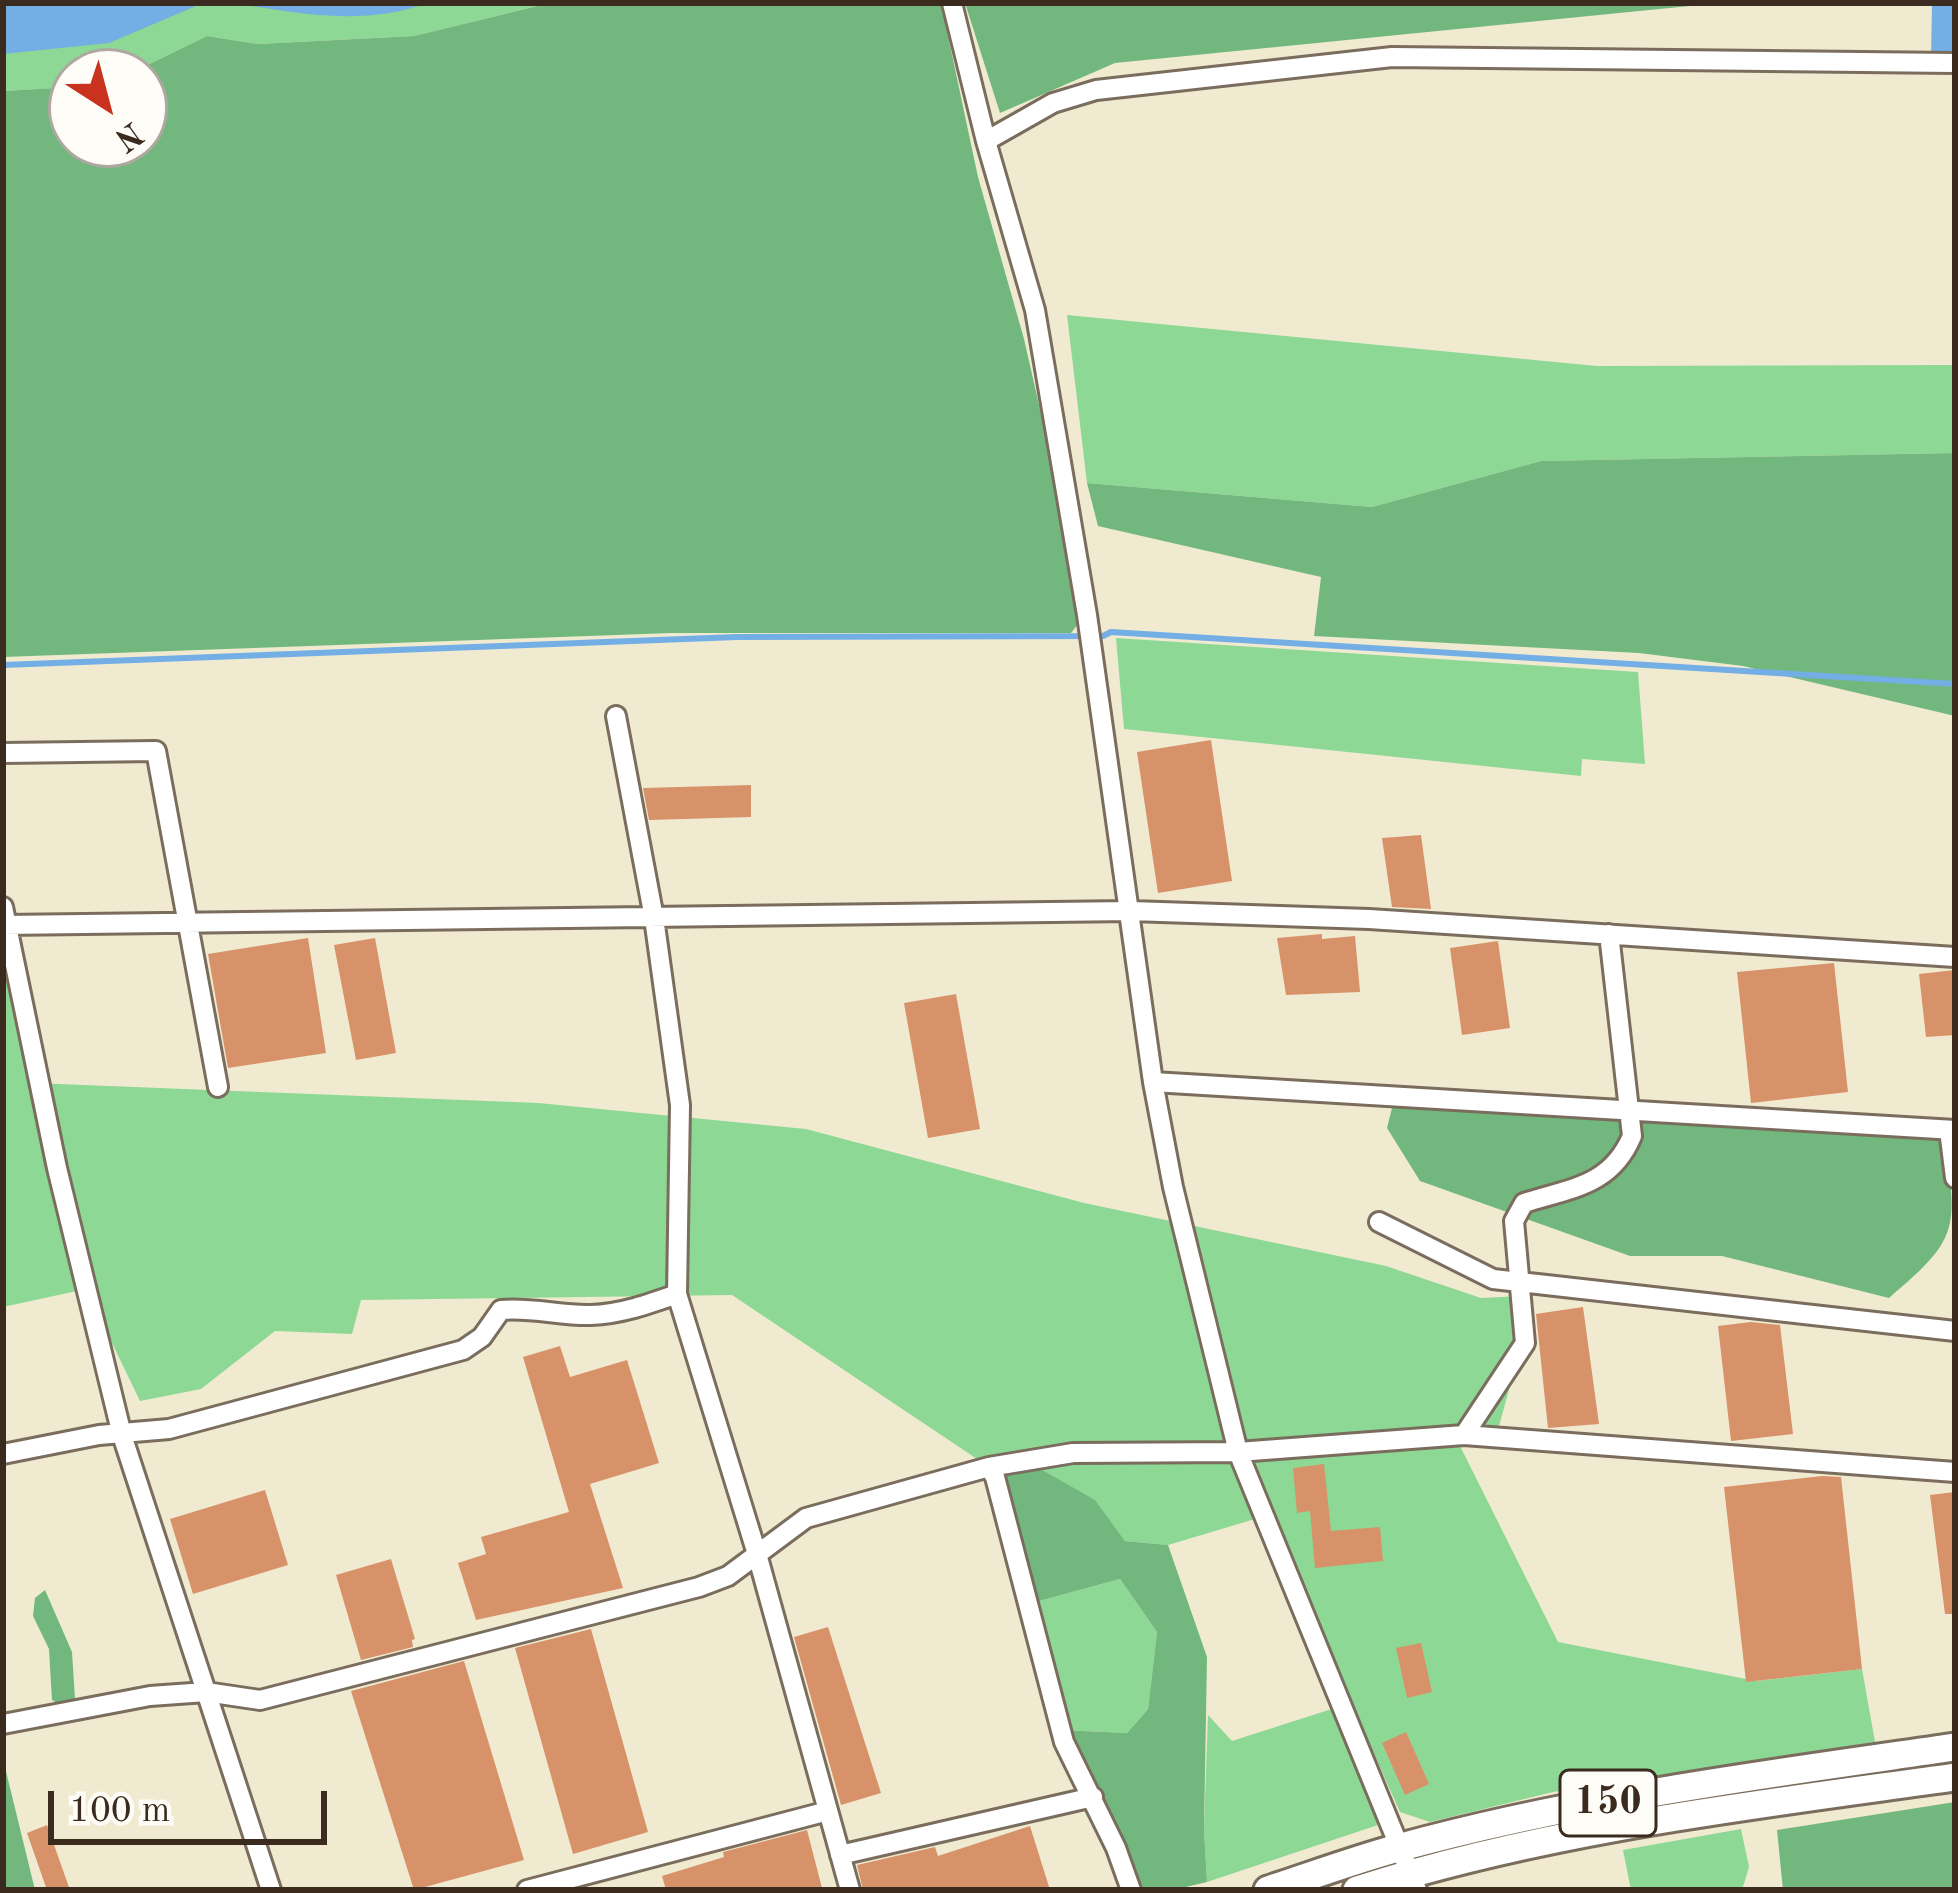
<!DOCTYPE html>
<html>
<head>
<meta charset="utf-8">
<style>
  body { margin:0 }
  #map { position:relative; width:1958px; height:1893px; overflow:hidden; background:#f0ead1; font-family:"Old Standard TT",serif }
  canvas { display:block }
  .frame { position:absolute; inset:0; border:6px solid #3b2a1e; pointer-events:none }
  .north { position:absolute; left:48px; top:48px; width:120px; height:120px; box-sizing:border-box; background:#fdfcf7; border:3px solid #afa8a0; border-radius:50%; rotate:144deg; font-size:33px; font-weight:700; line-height:48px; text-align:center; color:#3b2a1e }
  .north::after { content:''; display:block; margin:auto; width:42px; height:54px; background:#c8321e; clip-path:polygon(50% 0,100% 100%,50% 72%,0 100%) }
  .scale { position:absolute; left:48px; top:1791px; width:279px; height:54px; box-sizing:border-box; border:6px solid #3b2a1e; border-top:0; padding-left:15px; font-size:36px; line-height:42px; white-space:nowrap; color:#3b2a1e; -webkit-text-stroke:9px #fdfcf7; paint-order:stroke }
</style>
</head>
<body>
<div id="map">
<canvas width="1958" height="1893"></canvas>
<div class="frame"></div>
<div class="north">N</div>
<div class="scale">100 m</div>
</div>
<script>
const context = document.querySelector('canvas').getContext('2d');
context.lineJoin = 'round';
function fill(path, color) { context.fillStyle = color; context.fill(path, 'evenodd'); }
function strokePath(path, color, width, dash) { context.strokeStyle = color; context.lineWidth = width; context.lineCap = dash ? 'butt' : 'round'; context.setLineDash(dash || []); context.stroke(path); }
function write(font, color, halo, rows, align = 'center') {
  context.font = font + ' "Old Standard TT",serif'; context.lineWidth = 9; context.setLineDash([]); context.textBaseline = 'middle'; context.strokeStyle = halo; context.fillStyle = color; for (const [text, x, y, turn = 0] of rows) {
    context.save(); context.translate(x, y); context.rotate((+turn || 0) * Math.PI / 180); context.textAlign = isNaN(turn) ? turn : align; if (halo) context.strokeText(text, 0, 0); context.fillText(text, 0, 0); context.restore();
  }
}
fill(new Path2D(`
  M3 3H550L414 36 258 44 207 36 133 72H72V87L3 91Z
  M1067 315 1597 366 1955 365V453L1541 461 1372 507 1087 483Z
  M1116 638 1638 672 1645 764 1582 759 1581 776 1124 729Z
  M3 933 33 1083 538 1103 806 1129 1084 1203 1386 1266 1481 1298 1522 1296 1526 1328 1496 1437 1464 1435 1230 1445 1255 1519 1168 1545 1125 1541 1094 1500 1031 1463 989 1467 732 1295 361 1300 352 1334 275 1331 201 1389 140 1401 86 1289 3 1307Z
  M1410 1439 1460 1446 1558 1642 1756 1681 1862 1669 1875 1742 1553 1792 1430 1822 1400 1812 1313 1618 1247 1451Z
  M1120 1579 1157 1632 1148 1709 1127 1733 1061 1730 1032 1603Z
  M1341 1706 1378 1825 1207 1882 1204 1829 1208 1715 1232 1741Z
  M1741 1829 1749 1867 1742 1890H1631L1623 1850Z`), '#8dd894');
fill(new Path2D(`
  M550 3H941L978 177 1024 339 1062 506 1078 624 1071 633H672L3 657V91L72 87V144H144V72H133L207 36 258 44 414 36Z
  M965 3H1720L1115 63 1000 113Z
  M1955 453V716L1743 666 1639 653 1314 636 1321 577 1098 526 1087 483 1372 507 1541 461Z
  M1395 1096 1708 1124 1945 1139C1958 1232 1958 1239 1889 1298L1722 1256H1630L1420 1181 1387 1128Z
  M1027 1461 1095 1500 1125 1541 1168 1545 1207 1657 1204 1829 1207 1882 1173 1890H1140L1061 1730 1127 1733 1148 1709 1157 1632 1120 1579 1032 1603 995 1477Z
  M45 1590 72 1652 75 1699 62 1706 52 1700 49 1649 33 1616 35 1598Z
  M3 1759 35 1890H3Z
  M1955 1802V1890H1783L1777 1830Z`), '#72b87e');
fill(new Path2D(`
  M3 3H203L109 43 3 54Z
  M234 3H428C363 26 301 14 234 3Z
  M1932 3H1955V57L1931 61Z`), '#73aee4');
strokePath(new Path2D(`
  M3 665 737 637 1103 636 1111 632 1955 684`), '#73aee4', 6);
fill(new Path2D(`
  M1211 740 1232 881 1158 893 1137 752Z
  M751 785V817L649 820 643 788Z
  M1421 835 1431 909 1392 907 1382 838Z
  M1322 934V939L1355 936 1360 992 1286 995 1277 938Z
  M308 938 326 1053 228 1068 208 954Z
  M375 938 396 1053 356 1060 334 945Z
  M1498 941 1510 1028 1462 1035 1450 948Z
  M1834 963 1848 1092 1751 1103 1737 972Z
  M1955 970V1035L1926 1037 1919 974Z
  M956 994 980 1129 928 1138 904 1003Z
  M1583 1307 1599 1424 1548 1428 1536 1314Z
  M1751 1322 1780 1325 1793 1434 1731 1441 1718 1326Z
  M560 1346 570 1377 627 1360 659 1463 590 1484 623 1588 476 1620 458 1563 486 1554 481 1537 569 1512 523 1357Z
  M1324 1464 1331 1531 1380 1527 1383 1561 1315 1568 1310 1511 1297 1513 1293 1468Z
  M1822 1476 1841 1477 1862 1669 1746 1682 1724 1487Z
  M265 1490 288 1565 193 1594 170 1519Z
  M1955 1492V1614H1945L1930 1495Z
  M391 1559 415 1639 412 1640 413 1647 361 1660 336 1575Z
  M828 1627 881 1793 841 1805 794 1637Z
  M591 1629 648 1832 573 1854 515 1648Z
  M1421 1643 1432 1692 1407 1698 1396 1648Z
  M464 1661 524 1860 414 1890 351 1691Z
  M1406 1732 1429 1784 1405 1795 1382 1743Z
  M47 1825 70 1890H47L27 1833Z
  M1030 1826 1050 1890H863L857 1865 935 1847 938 1856Z
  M807 1830 822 1888 666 1890 662 1876 724 1857 723 1852Z`), '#d89269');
const minor = new Path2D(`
  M952 3 986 141 1035 310 1087 615 1153 1082 1173 1187 1238 1452 1417 1890
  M986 141 1053 103 1096 90 1392 57 1955 63
  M616 716 654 918 680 1105 677 1294 757 1554 850 1890
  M3 753 156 751 218 1087
  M3 907 57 1168 122 1435 271 1890
  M3 925 1131 911 1369 919 1955 957
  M1153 1082 1955 1130
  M1949 1130 1955 1178
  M1379 1222 1493 1279 1955 1331
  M1464 1435 1525 1343 1514 1221 1524 1203C1571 1188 1611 1186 1632 1136L1609 934
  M3 1454 99 1435 169 1429 463 1350 482 1337 501 1310C532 1307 561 1316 591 1315 621 1314 649 1304 677 1294
  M989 1467 995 1477 1064 1742 1116 1848 1131 1890
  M3 1724 150 1696 206 1692 260 1700 699 1587 728 1576 806 1518 989 1467 1073 1453 1238 1452 1464 1435 1955 1472
  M840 1855 1093 1797
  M527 1890 828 1811`);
const highway = new Path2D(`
  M1268 1890C1311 1876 1354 1860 1398 1848 1579 1798 1769 1774 1955 1747
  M1357 1890C1550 1828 1755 1805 1955 1777`);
strokePath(minor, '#7a6d5d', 24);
strokePath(highway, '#7a6d5d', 33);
strokePath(minor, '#fff', 18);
strokePath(highway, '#fff', 27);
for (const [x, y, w] of [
  [1608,1803,96]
]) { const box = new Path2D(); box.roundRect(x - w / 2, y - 33, w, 66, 9); context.fillStyle = '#fdfcf7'; context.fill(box); strokePath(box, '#3b2a1e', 3); }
write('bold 39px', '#3b2a1e', null, [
  ["150",1608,1803]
]);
</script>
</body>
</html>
